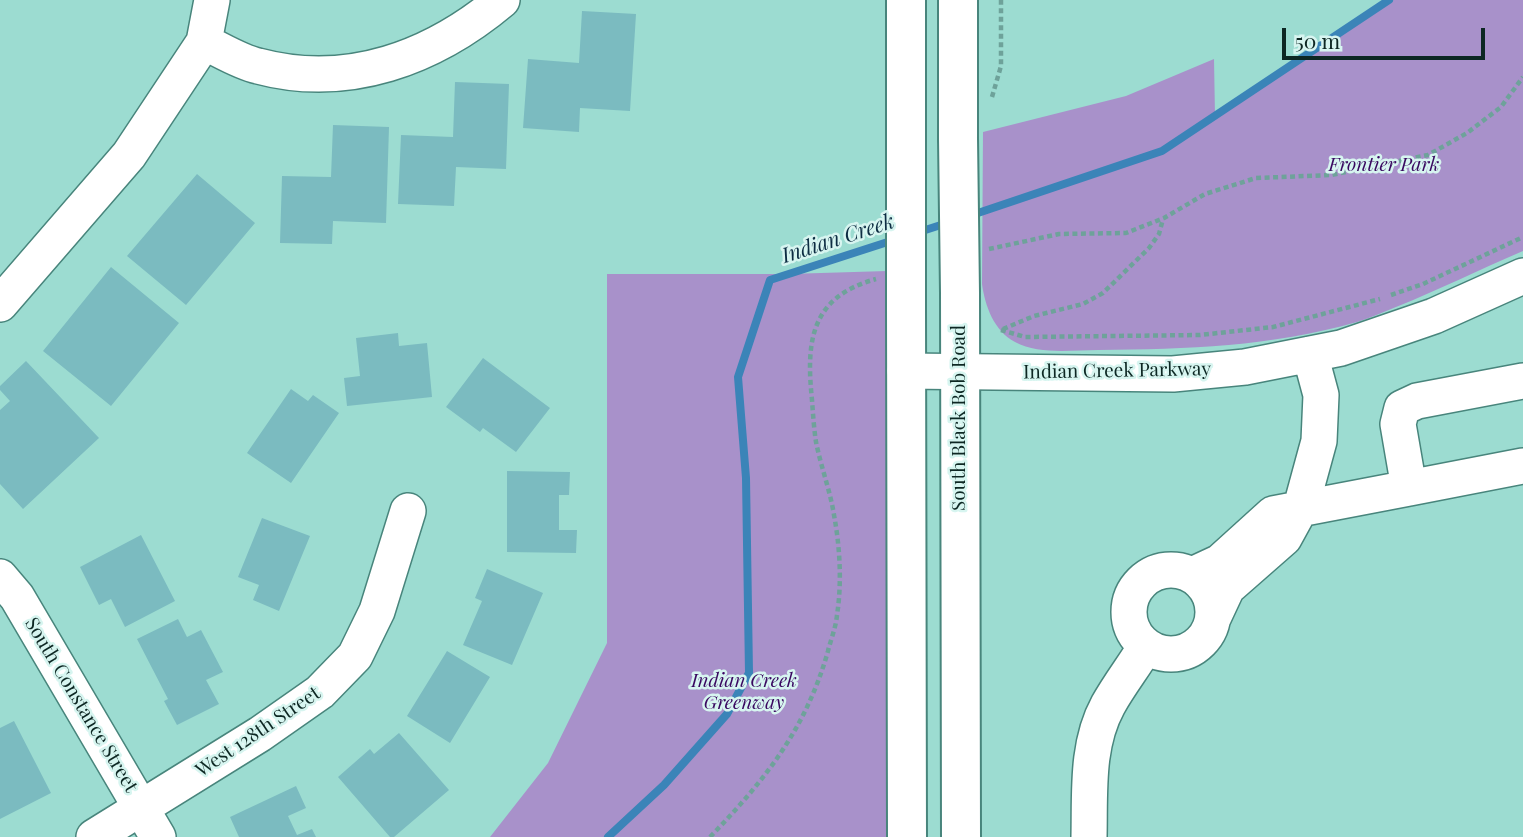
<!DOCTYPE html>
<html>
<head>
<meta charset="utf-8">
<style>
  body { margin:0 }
  #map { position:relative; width:1523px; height:837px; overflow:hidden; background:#9cdcd1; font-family:"Playfair Display",serif }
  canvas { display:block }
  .scale { position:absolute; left:1282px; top:28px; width:203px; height:32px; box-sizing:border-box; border:4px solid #0d2723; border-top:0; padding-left:9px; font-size:21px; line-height:24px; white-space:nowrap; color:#0d2723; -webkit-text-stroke:5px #d7f5f0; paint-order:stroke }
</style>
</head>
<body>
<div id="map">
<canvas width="1523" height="837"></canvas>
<div class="scale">50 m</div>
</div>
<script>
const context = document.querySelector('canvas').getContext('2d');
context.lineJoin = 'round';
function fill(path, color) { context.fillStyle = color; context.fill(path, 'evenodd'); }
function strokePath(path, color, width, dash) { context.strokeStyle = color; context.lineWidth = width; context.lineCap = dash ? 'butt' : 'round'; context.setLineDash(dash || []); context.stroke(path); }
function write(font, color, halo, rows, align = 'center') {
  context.font = font + ' "Playfair Display",serif'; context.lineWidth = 5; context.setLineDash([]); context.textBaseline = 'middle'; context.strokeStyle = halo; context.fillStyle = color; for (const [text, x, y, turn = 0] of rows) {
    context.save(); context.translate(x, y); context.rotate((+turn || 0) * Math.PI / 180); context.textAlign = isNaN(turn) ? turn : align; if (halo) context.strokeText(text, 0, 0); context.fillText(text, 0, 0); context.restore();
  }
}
fill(new Path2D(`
  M1389 0H1523V251C1480 269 1439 290 1396 307 1383 312 1370 318 1357 322 1269 347 1189 349 1098 350 1072 350 1039 355 1015 342 994 331 985 306 982 284L983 132 1126 96 1214 59 1215 116Z
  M887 271 890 837H490L548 763 607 643V274H788Z`), '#a891ca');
strokePath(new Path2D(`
  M969 216 1162 151 1389 0
  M916 233 947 223
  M608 837 664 785 727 714 749 673 746 478 738 377 770 280 897 239`), '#3b84b8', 8);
fill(new Path2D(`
  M582 11 636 14 630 111 580 108 579 132 523 128 528 59 579 63Z
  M455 82 509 84 506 169 456 167 454 206 398 204 401 135 453 137Z
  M333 125 389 127 386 223 333 221 332 244 280 243 282 176 331 177Z
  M197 174 255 223 186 305 127 256Z
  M111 267 179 323 111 406 43 351Z
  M398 333 399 346 427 343 432 397 347 406 344 378 360 376 356 338Z
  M483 358 550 408 516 452 483 428 480 432 446 407Z
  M26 361 99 438 23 509 0 484V410L10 401 0 390V386Z
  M291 389 308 401 313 395 339 413 291 483 247 453Z
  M507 471 570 472 569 495H559V530H577L576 553 507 552Z
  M262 518 310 536 279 611 253 600 259 585 238 577Z
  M141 535 175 601 125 627 111 599 99 605 80 567Z
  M487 569 543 593 512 665 463 645 482 601 475 598Z
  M178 619 187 637 201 630 223 672 206 680 219 704 177 725 164 701 168 699 137 639Z
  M447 651 490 677 450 743 407 716Z
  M14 721 51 793 0 819V728Z
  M399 733 449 790 394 837H390L338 777 370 749 374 754Z
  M296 786 306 808 288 816 297 835 312 829 316 837H239L230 817Z`), '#7bbbc0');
const minor = new Path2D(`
  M204 42C221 50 240 62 258 66 348 90 433 58 502 0
  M0 304 129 155 204 42 212 0
  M905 371 1173 374 1245 367 1341 348 1434 316 1523 276
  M1409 488 1523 466
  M1129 612a42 42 0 1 1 84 0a42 42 0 1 1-84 0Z
  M1192 575 1220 562 1273 514 1409 488 1398 424 1402 408 1417 401 1523 381
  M0 577 17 597 158 837
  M1213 618 1227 588 1284 538 1301 507 1319 441 1321 395 1310 354
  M94 837 260 734 320 692 355 656 377 611 408 511
  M1089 837C1090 793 1086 745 1108 705 1119 685 1134 666 1146 646`);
const major = new Path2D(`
  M906 0V153
  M958 0V138
  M960 293 961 837
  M906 307 907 837`);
strokePath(minor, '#48857c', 38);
strokePath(major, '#48857c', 42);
strokePath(new Path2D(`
  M992 97 1001 66V0
  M989 249 1059 234 1126 233 1164 218 1205 194 1256 178 1332 175 1428 155 1467 133 1501 107 1523 77
  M1391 295 1423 284 1523 237
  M1003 329 1034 316 1083 304 1103 293 1149 248 1159 234 1163 219
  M1001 330 1025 337 1200 335 1273 327 1380 299
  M710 837C765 780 806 729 828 651 831 639 836 627 837 615 842 583 840 547 834 515 830 490 821 467 816 442 814 429 813 414 812 400 806 342 810 297 876 279`), '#6ea29a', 4.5, [5, 3.5]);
strokePath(minor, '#fff', 35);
strokePath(major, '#fff', 38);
const majorBridge = new Path2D(`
  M958 138 960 293
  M906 153V307`);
strokePath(majorBridge, '#48857c', 42, []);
strokePath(majorBridge, '#fff', 38);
write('italic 19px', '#390860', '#d7f5f0', [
  ["Frontier Park",1384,165],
  ["Indian Creek",744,681],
  ["Greenway",744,703]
]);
write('19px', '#0d2723', '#d7f5f0', [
  ["Indian Creek Parkway",1117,371,-1],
  ["South Black Bob Road",959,418,-90],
  ["South Constance Street",81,705,59],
  ["West 128th Street",258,732,-34]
]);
write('italic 21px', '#0c2c42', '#d7f5f0', [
  ["Indian Creek",838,239,-18]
]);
</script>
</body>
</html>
